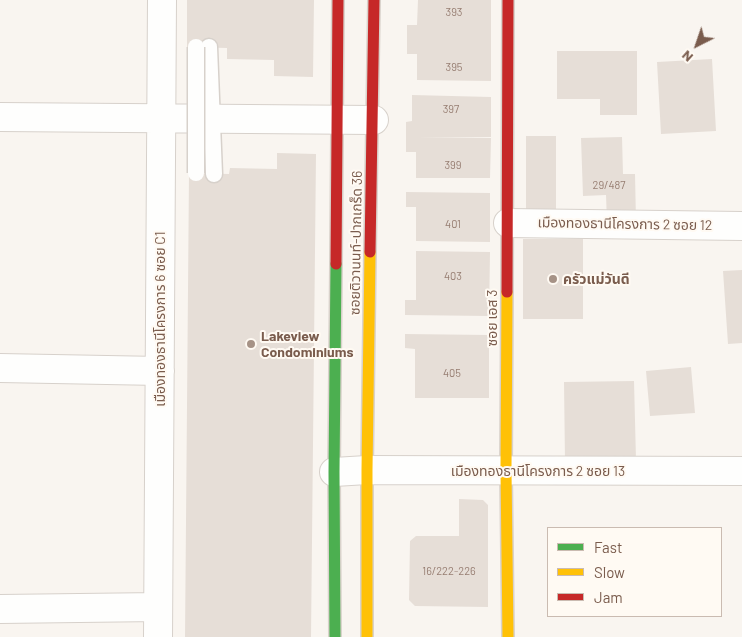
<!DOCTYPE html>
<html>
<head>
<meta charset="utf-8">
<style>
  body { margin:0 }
  #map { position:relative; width:742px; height:637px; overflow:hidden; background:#f9f5f0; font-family:Barlow,sans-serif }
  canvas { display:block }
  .legend { position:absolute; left:547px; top:527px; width:175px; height:90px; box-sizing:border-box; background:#fffaf3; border:1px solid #cabbb1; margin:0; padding:6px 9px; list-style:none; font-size:15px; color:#7a5c4d }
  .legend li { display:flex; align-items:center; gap:10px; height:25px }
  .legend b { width:25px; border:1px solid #cabbb1 }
  .north { position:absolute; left:672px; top:20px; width:50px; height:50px; -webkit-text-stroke:4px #fffaf3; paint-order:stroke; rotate:221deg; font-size:14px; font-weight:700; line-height:20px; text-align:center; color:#7a5c4d }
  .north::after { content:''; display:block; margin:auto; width:18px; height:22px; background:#7a5c4d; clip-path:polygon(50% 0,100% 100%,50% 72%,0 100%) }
</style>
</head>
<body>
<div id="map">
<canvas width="742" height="637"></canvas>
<ul class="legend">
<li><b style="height:6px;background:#4caf50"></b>Fast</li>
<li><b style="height:6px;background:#ffc107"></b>Slow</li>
<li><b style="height:6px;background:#c62828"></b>Jam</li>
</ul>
<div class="north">N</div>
</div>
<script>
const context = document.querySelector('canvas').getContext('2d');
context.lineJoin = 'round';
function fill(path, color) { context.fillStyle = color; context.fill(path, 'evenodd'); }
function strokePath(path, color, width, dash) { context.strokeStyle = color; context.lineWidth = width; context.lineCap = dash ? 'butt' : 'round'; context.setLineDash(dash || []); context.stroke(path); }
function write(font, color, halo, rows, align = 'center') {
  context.font = font + ' Barlow,"Noto Sans Thai",sans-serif'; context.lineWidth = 4; context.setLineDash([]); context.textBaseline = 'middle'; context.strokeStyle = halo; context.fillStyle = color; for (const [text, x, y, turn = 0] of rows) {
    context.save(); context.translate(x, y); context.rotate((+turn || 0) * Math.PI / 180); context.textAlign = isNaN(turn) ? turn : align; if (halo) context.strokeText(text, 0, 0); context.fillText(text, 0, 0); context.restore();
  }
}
fill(new Path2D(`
  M187 0H314L313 77 274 76V60L227 59V48L187 47Z
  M418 0H491V81L417 80V54H407V25H417Z
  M557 51H637V115H600V99H557Z
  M712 59 716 131 661 134 657 62Z
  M412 95 491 97V137H418L491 138 490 178H416V152H406V122L412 121Z
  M526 136H556V218H526Z
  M622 137 623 174H635L636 221 607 222 606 195 583 196 581 138Z
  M277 153 316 154 311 637H185L189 173 229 174 230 168 277 169Z
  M406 192 490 193V242L416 241V207H406Z
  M523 239H583V319H523Z
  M416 251 490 252 489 316 405 315V300H416Z
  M742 270V343L728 344 723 271Z
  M405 334 489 335V398H415V349L405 348Z
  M691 367 695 413 650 416 646 371Z
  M634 381 636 460 565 462 564 382Z
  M459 499 483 500 488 505V607L415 606 409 600 410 541 416 536H459Z`), '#e6ded7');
const lane = new Path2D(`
  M209 47 214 174`);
const street = new Path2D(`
  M0 117 374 120
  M508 223 742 226
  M0 368 160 371
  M334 472 367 470 742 471
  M0 609 158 607
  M158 637 162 0`);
const fast = new Path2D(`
  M335 637 334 472 336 264`);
const slow = new Path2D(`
  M507 292 506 470 508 637
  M367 637V470L370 252`);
const jam = new Path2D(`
  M370 252 374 0
  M336 264 338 0
  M507 292 508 0`);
strokePath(lane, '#d7d1cb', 19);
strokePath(street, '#d7d1cb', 30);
strokePath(fast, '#d9d2cb', 14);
strokePath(slow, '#d9d2cb', 14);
strokePath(jam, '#d9d2cb', 14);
strokePath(lane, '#fefefd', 16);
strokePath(street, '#fefefd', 28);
strokePath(fast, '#4caf50', 11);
strokePath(slow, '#ffc107', 11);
strokePath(jam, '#c62828', 11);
const laneBridge = new Path2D(`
  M196 47V173`);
strokePath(laneBridge, '#d7d1cb', 19, []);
strokePath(laneBridge, '#fefefd', 16);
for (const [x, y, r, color] of [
  [553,279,5,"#a69286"],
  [251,344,5,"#a69286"]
]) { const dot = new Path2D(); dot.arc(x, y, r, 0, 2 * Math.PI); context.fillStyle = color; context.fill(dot); strokePath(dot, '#fffaf3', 2); }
write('11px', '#977e72', null, [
  ["393",454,12],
  ["395",454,67],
  ["397",451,109],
  ["399",453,165],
  ["29/487",609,185],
  ["401",453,224],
  ["403",453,276],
  ["405",452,373],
  ["16/222-226",449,571]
]);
write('14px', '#7a5c4d', '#fffaf3', [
  ["เมืองทองธานีโครงการ 2 ซอย 12",625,224,1],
  ["ซอยติวานนท์-ปากเกร็ด 36",356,243,-89],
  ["ซอย เอส 3",492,318,-90],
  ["เมืองทองธานีโครงการ 6 ซอย C1",160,319,-90],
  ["เมืองทองธานีโครงการ 2 ซอย 13",538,471]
]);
write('bold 14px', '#7a5c4d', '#fffaf3', [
  ["ครัวแม่วันดี",563,279],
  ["Lakeview",261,336],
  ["Condominiums",261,352]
], 'left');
</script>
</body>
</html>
